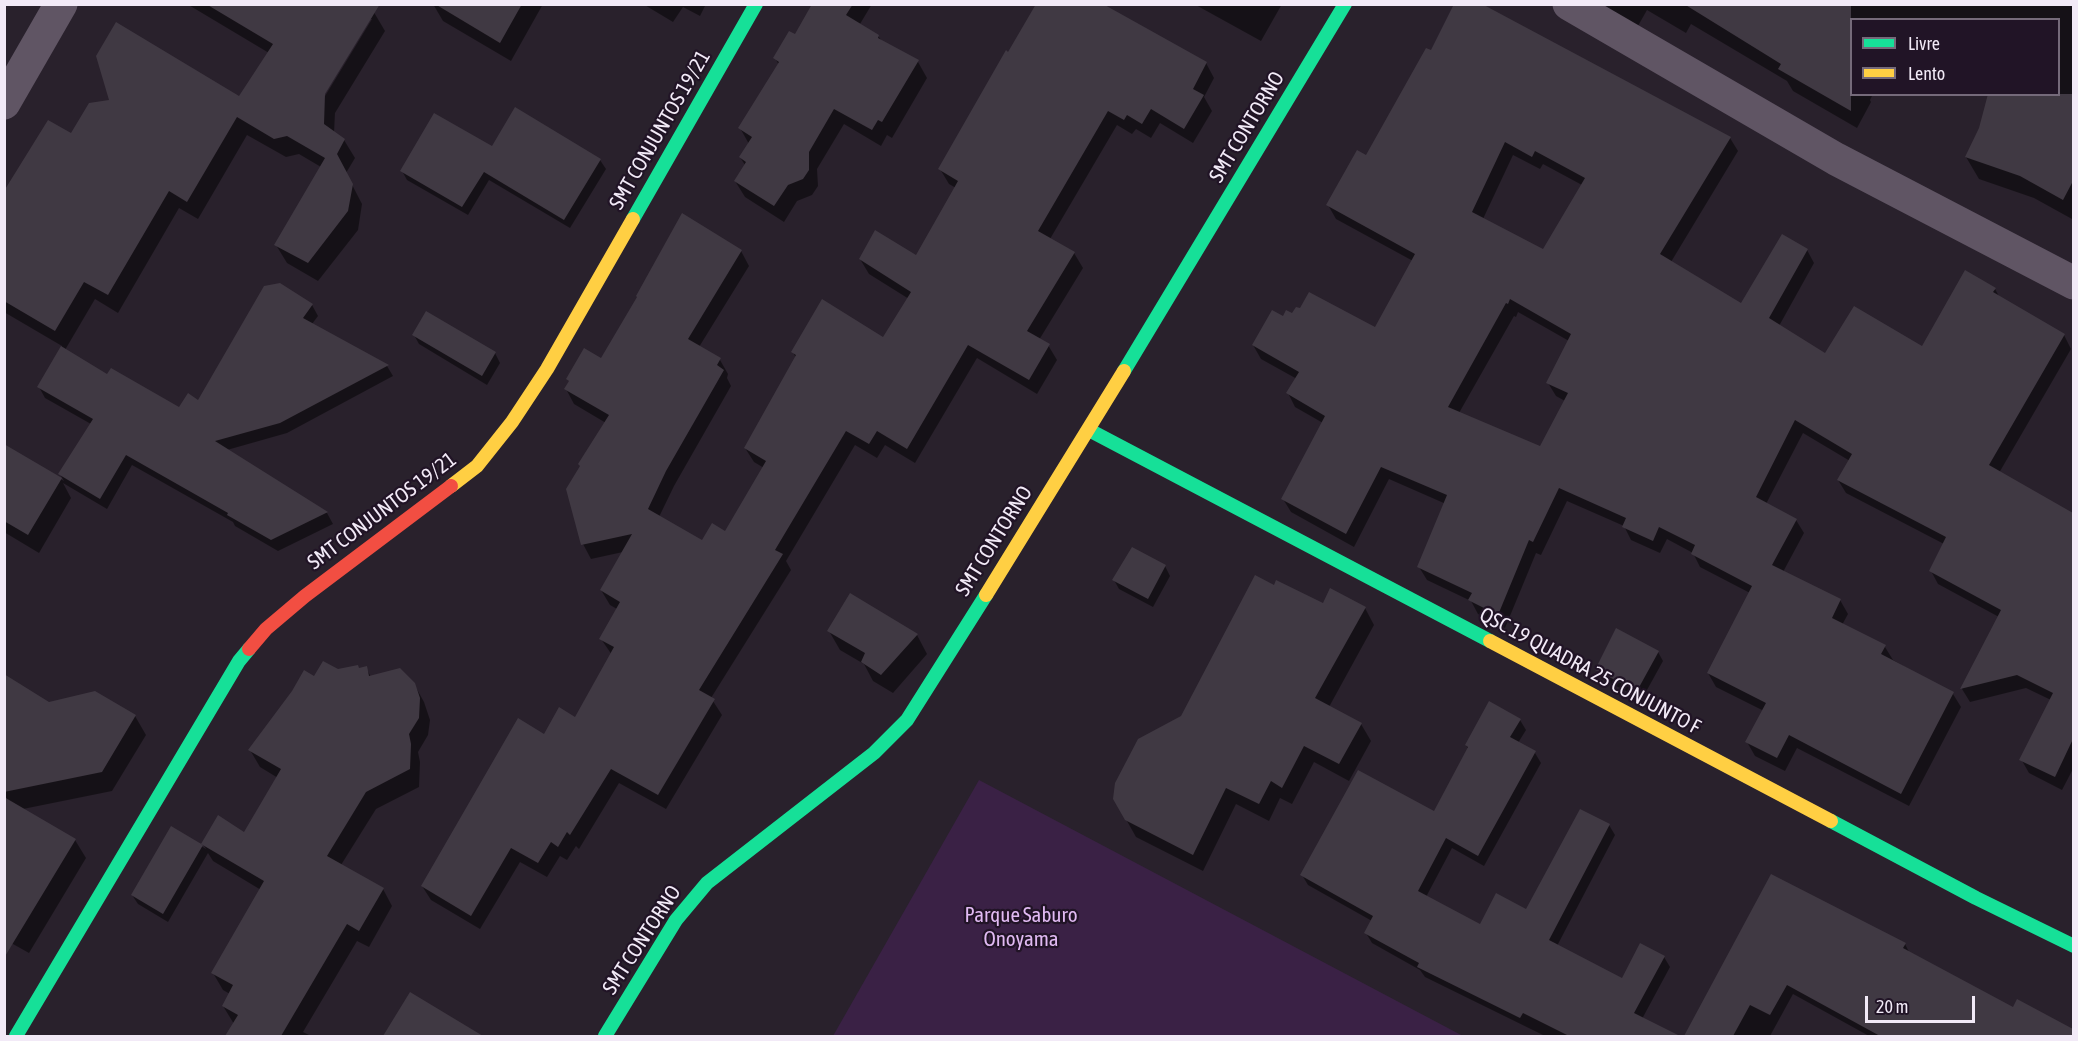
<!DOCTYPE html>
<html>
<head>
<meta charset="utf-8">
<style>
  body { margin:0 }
  #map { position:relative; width:2078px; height:1041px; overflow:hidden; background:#29212c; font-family:"Asap Condensed",sans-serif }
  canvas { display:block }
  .frame { position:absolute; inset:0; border:6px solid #f2eaf7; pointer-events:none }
  .legend { position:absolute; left:1850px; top:18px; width:210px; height:78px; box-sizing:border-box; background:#211426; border:2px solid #756a7a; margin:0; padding:8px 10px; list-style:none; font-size:18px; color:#f2eaf7 }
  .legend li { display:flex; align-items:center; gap:12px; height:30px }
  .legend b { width:30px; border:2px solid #756a7a }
  .scale { position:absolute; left:1865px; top:996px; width:110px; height:27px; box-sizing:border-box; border:3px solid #f2eaf7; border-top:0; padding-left:8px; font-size:18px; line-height:21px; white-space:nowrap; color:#f2eaf7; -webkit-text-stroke:4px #211426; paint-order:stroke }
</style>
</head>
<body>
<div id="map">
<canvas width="2078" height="1041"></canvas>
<div class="frame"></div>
<ul class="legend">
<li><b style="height:8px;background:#16e098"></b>Livre</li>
<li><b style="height:8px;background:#ffcf43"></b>Lento</li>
</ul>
<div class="scale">20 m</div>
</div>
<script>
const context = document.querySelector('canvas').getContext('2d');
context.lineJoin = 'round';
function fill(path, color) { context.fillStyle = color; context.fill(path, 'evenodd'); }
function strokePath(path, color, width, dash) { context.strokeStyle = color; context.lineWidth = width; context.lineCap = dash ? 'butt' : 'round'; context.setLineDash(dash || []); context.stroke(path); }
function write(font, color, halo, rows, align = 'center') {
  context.font = font + ' "Asap Condensed",sans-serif'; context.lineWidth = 4.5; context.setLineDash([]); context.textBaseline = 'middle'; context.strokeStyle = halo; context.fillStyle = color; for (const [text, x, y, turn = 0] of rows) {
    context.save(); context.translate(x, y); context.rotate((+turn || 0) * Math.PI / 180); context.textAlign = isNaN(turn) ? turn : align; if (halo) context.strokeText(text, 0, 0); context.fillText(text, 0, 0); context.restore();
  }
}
fill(new Path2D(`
  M979 780 1463 1036H833Z`), '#3a2145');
fill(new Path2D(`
  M187 4H369L385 31 335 113 334 133 344 140 355 158 346 173 362 204 358 230 318 281 287 263 276 245 321 167 299 154 286 157 247 135 198 219 179 208 118 313 95 299 65 350 108 376 180 409 199 402 279 285 312 305 318 316 312 324 387 366 393 376 287 433 227 450 327 513 333 524 278 551 235 526 233 522 132 465 107 509 63 483 71 498 39 553 4 532V446L64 481 60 474 91 424 45 398 39 387 62 346 4 312V194L71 135 239 98 269 53ZM369 19H372L322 101 320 99Z
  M433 4H543L511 61 443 21Z
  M643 4H706L700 16 683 7 673 22Z
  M814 4H872L860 24 878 36 882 41 918 62 927 78 892 138 887 135 881 146 844 124 817 169 818 186 812 195 797 201 784 222 745 197 735 181 745 165 740 157 749 144 740 128 779 65 775 58 795 36Z
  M1194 4H1282L1261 41Z
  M1571 4H2074V215L2072 219 2034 198 1979 179 1966 157 1980 128 2058 94V20H1852V94H1873L1870 100 1871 102 1857 128 1793 91 1787 81 1691 24 1686 33 1647 10 1634 33Z
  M1426 50 1730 138 1738 151 1671 262 1741 306 1807 250 1814 263 1779 326 1826 355 1923 348 1995 289 2000 298 2064 335 2071 349 1999 473 2074 515V767L2062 790 2029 773 2021 759 2051 700 2026 688 1970 702 1962 689 1999 617 1938 584 1931 571 1944 544 1846 493 1838 480 1850 461 1803 433 1766 504 1796 520 1804 533 1783 572 1840 600 1848 614 1842 625 1885 647 1893 660 1953 694 1961 707 1909 806 1797 748 1785 771 1755 756 1747 742 1764 711 1716 687 1708 673 1750 593 1700 567 1693 553 1667 539 1660 553 1631 540 1624 526 1567 501 1541 555 1536 553 1505 628 1478 614 1471 601 1427 580 1419 567 1446 504 1389 479 1354 547 1291 512 1283 499 1323 423 1295 407 1288 393 1297 379 1261 359 1253 345 1283 318 1293 315 1376 329 1413 261 1336 219 1328 205 1366 158ZM1513 155 1540 169 1543 164 1582 185 1543 251 1483 219ZM1518 312 1569 341 1548 383 1556 396 1565 401 1540 448 1459 413 1514 316 1516 317Z
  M1206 63 1214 78 1204 97 1212 111 1193 143 1160 123 1151 138 1136 129 1132 134 1117 125 1050 239 1074 253 1083 268 1039 340 1048 345 1057 360 1037 394 977 358 915 463 885 445 877 458 855 445 786 561 791 570 711 698 722 715 666 809 619 783 579 849 576 846 567 860 560 856 547 877 520 862 480 929 431 900 422 886 545 736 575 719 612 655 601 639 617 609 610 605 601 590 623 552 591 559 583 544 606 423 574 404 566 389 570 383 568 379 602 360 741 251 749 266 699 347 720 360 728 374 727 378 731 386 674 486 659 517 703 542 725 533 764 468 754 462 745 448 796 358 793 352 884 339 909 299 869 274 860 259 917 257 956 188 949 184 940 169Z
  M492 148 600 160 606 169 570 228 489 180 468 215 407 180 402 171Z
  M414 335 495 353 500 363 487 385 419 344Z
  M1165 566 1170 576 1153 607 1119 589 1114 580Z
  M1274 587 1324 605 1365 608 1374 625 1329 707 1361 724 1371 741 1349 781 1314 762 1292 804 1280 798 1269 821 1236 804 1203 871 1136 837 1114 798 1182 717Z
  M829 631 917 635 927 654 893 693 873 681 864 664 840 650Z
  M1658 652 1663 661 1642 699 1602 679 1597 670Z
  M366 668 371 677 414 684 424 702 430 720 428 735 418 752 420 762 419 787 376 809 341 865 383 889 392 906 369 947 357 941 303 1032 311 1036H227L234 1024 223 1006 230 994 223 990 213 973 261 890 213 861 208 853 168 922 138 904 132 895 172 828 206 849 203 844 245 834 278 778 260 767 250 750 314 678 338 671Z
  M4 676 49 703 135 716 146 735 112 791 23 809 75 840 86 858 29 953 4 939 8 801 4 794Z
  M1520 720 1526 730 1518 743 1535 753 1541 763 1484 866 1452 848 1426 897 1481 926 1527 911 1609 825 1615 835 1557 946 1622 980 1664 957 1670 967 1642 1019 1676 1036H1545L1425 977 1420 970 1372 943 1366 933 1372 921 1308 885 1302 875 1434 813 1468 749 1466 745Z
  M1772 876 1905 944 1910 954 2014 1009 2066 1026 2071 1036H1869L1793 994 1770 1036H1686Z
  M410 994 480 1036H385Z`), '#0007');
fill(new Path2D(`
  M206 4H380L325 94 324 124 345 139 337 154 353 184 348 211 308 263 274 245 325 158 287 136 274 139 237 117 187 202 169 191 108 295 84 282 55 331 4 301V191L48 120 71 133 89 103 109 100 96 56 116 22 239 96 273 44Z
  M435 4H522L500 43Z
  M812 4H853L846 15 879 35 878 38 919 60 882 122 878 120 872 130 834 109 809 152V170L803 179 788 185 774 206 734 181 746 162 739 157 752 137 738 128 779 62 773 58 789 31 795 34Z
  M1036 4H1103L1207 62 1193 89 1204 95 1184 129 1151 109 1142 124 1127 115 1124 120 1108 111 1038 231 1075 252 1027 331 1050 344 1029 380 968 345 907 449 877 431 869 444 846 431 775 550 783 554 699 690 715 699 658 795 611 769 570 835 567 832 558 847 551 842 538 863 511 848 471 916 421 886 518 718 544 734 559 707 575 717 614 647 599 639 620 602 600 590 632 534 581 545 566 489 580 466 578 464 609 415 564 389 569 381 566 379 584 348 601 358 637 297 636 296 682 213 742 250 688 339 721 358 717 365 724 370 666 471 648 509 702 540 712 523 725 531 766 461 744 448 796 355 791 352 822 299 883 337 911 292 859 259 875 230 916 255 958 181 938 169 1006 50 1008 52Z
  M1454 4H1482L1731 137 1660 254 1741 303 1782 234 1808 249 1769 318 1825 353 1854 306 1922 346 1965 270 1996 288 1993 292 2065 334 1989 465 2073 513V739L2055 777 2019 760 2053 693 2017 675 1960 689 2001 610 1929 571 1946 537 1837 480 1852 454 1795 420 1756 497 1797 519 1772 565 1841 599 1832 618 1886 645 1881 654 1954 692 1901 794 1789 735 1777 758 1745 742 1766 703 1707 673 1752 586 1691 554 1695 545 1659 527 1653 541 1622 527 1626 518 1559 488 1533 542 1529 540 1498 615 1468 600 1472 593 1417 567 1447 495 1381 467 1346 534 1281 499 1325 416 1286 393 1299 372 1252 345 1272 310 1283 316 1286 310 1292 313 1296 307 1300 308 1309 292 1375 327 1415 254 1326 205 1357 150 1366 155 1426 48 1431 50ZM1505 142 1532 157 1535 151 1585 178 1543 249 1472 212ZM1510 299 1571 334 1546 383 1568 393 1540 446 1448 407 1506 303 1508 304Z
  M1684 4H1851V111L1778 69 1781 64Z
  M1988 94H2073V181L2063 200 2020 176 1965 157 1979 128Z
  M515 107 601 159 564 220 484 172 462 207 400 171 434 113 492 146Z
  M280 283 313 304 303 318 389 365 280 423 215 441 328 512 271 540 227 515 228 513 126 455 100 499 58 474 93 419 37 387 61 346 107 374 111 368 179 407 188 393 198 400 264 286Z
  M426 311 496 352 482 376 412 335Z
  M4 444 62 478 28 535 4 521Z
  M1132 547 1166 565 1148 599 1112 580Z
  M1255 575 1274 585 1276 580 1323 603 1330 588 1366 607 1315 698 1362 723 1339 764 1304 746 1282 788 1271 781 1259 804 1226 788 1193 855 1125 820 1113 799 1115 783 1138 739 1181 716Z
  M850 593 918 634 881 675 861 662 865 653 827 631Z
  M1616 628 1659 651 1637 691 1595 670Z
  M323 661 338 669 358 665 359 668 367 666 369 676 400 668 415 683 420 698 419 718 409 734 411 744 410 769 366 792 327 856 384 888 359 931 347 924 281 1036H225L238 1015 222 1006 233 985 211 973 264 881 201 844 218 815 244 832 281 769 248 750 292 691 304 670 314 676Z
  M4 674 49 702 95 691 136 715 102 772 4 792Z
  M1489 701 1521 719 1510 737 1536 751 1478 856 1446 838 1418 891 1480 924 1496 893 1526 909 1580 809 1610 824 1549 940 1622 978 1640 943 1665 956 1634 1013 1680 1036H1569L1523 1013 1520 1018 1417 967 1419 963 1364 933 1373 916 1300 875 1358 770 1434 811 1468 747 1465 745Z
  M4 797 76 839 4 958Z
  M171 826 203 845 163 914 131 895Z
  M1771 874 1906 943 1903 948 2013 1007 2017 999 2073 1029V1036H1880L1787 985 1770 1015 1750 1005 1733 1036H1684Z
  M410 992 483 1036H383Z`), '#403943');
strokePath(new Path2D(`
  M1569 4 1836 159 2074 283
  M4 103 61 4`), '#605564', 33);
strokePath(new Path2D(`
  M633 219 756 4
  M1124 371 1345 4
  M1089 430 1490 641
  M1831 821 1976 898 2074 946
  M16 1036 239 661 249 649
  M605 1036 676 920 707 883 874 753 907 720 986 595`), '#16e098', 14);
strokePath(new Path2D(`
  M451 486 477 466 512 422 547 369 633 219
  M986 595 1124 371
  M1490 641 1831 821`), '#ffcf43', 14);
strokePath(new Path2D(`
  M249 649 266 629 305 596 451 486`), '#f24e42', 14);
write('21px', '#f2eaf7', '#211426', [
  ["SMT CONTORNO",1247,127,-59],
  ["SMT CONJUNTOS 19/21",660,130,-60],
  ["SMT CONJUNTOS 19/21",382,511,-37],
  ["SMT CONTORNO",994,541,-58],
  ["QSC 19 QUADRA 25 CONJUNTO F",1590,671,28],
  ["SMT CONTORNO",642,940,-57]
]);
write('21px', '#e1baf3', '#211426', [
  ["Parque Saburo",1021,915],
  ["Onoyama",1021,939]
]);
</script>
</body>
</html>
